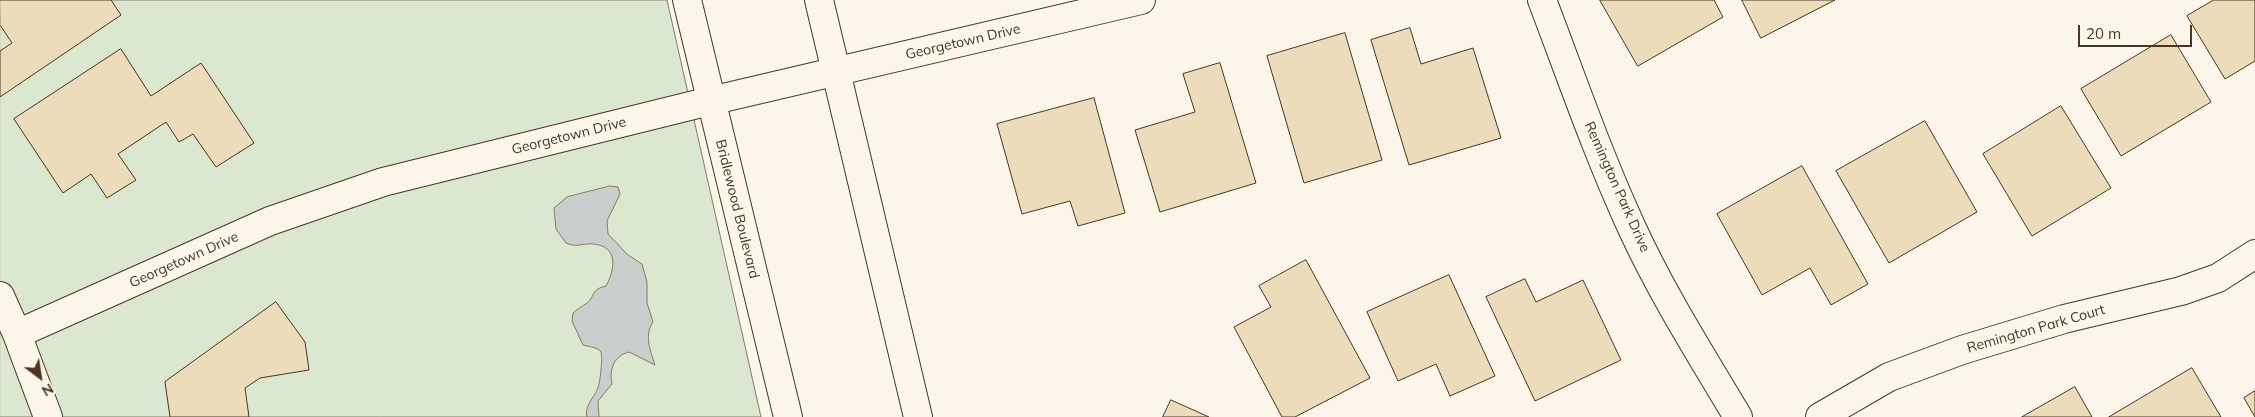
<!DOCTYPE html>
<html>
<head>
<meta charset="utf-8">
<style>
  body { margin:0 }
  #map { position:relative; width:2255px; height:417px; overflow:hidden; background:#fbf6e9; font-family:Mulish,sans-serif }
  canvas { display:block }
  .north { position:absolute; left:15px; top:352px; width:50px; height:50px; -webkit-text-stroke:4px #fbf6e9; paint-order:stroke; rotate:149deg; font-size:14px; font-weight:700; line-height:20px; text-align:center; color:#4a3520 }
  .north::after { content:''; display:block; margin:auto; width:18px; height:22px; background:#4a3520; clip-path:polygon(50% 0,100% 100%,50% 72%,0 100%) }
  .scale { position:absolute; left:2078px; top:25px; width:114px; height:22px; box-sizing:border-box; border:2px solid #4a3520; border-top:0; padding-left:6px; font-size:15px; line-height:18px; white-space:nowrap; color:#4a3520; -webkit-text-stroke:4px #fbf6e9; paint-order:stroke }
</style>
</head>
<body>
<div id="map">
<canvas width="2255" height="417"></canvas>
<div class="north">N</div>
<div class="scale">20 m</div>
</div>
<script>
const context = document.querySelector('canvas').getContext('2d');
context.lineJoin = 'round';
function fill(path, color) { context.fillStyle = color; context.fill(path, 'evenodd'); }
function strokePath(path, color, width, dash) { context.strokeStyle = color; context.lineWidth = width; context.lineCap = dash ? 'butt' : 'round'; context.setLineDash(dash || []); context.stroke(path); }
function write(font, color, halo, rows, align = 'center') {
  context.font = font + ' Mulish,sans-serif'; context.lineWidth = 4; context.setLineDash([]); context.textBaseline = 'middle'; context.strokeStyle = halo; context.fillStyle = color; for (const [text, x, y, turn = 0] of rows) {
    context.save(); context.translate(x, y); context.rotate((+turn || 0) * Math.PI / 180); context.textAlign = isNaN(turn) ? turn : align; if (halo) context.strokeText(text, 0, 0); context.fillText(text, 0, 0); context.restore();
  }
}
const green = new Path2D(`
  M0 0H667L761 417H0Z`);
fill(green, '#dce7d0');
strokePath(green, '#887966', 1);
const water = new Path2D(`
  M610 186 618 187 620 194 607 221 608 234 628 255 642 264 647 282V303L653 322C644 336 650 349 655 365L629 352C614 356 609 369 612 384L598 401 599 417H587C584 406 594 398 598 388 600 383 603 356 601 352 598 347 589 347 583 345L572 321 573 313C577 309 583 306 587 303 596 295 590 290 606 286 615 270 619 246 593 244 583 243 577 248 566 243L556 229 554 208 567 197Z`);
fill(water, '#c9cecd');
strokePath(water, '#887966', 1);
const building = new Path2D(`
  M0 0H111L121 15 0 97V51L12 43 0 25Z
  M1600 0H1714L1723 17 1638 66Z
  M1742 0H1835L1761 38Z
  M2214 0H2255V61L2225 79 2187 16Z
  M1410 28 1421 64 1473 48 1501 138 1409 165 1371 40Z
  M1345 33 1382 160 1304 183 1267 56Z
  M2171 35 2211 102 2121 156 2081 89Z
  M121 49 151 96 201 63 254 143 216 167 193 134 179 142 166 122 118 154 136 180 107 198 91 174 63 193 14 119Z
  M1220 63 1256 183 1160 212 1135 130 1195 112 1183 74Z
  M1094 98 1125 213 1078 226 1070 201 1022 214 997 124Z
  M2061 106 2111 188 2032 236 1983 154Z
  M1925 121 1977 212 1889 263 1836 171Z
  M1802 166 1868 284 1831 305 1810 268 1762 295 1717 214Z
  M1306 260 1370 378 1295 417H1282L1234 327 1271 307 1259 286Z
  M1449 275 1495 376 1450 396 1436 364 1398 381 1367 312Z
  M1525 279 1536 302 1583 280 1621 360 1535 401 1486 297Z
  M276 302 305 342 309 370 260 378 245 388 249 417H170L165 382Z
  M2192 368 2221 417H2109Z
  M2075 387 2092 417H2022Z
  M2255 391V417L2244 398Z
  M1171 400 1209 417H1163Z`);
fill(building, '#ecdcbc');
strokePath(building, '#4a3520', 1);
const minor = new Path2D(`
  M1542 0C1571 76 1597 152 1631 226 1661 292 1701 355 1738 417
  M0 296 17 334 48 417
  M17 334 270 221 383 182 710 101 1141 0
  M1820 417 1889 377 1962 350 2064 319 2181 291 2218 278 2255 254`);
const major = new Path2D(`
  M687 0 788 417
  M819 0 918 417`);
strokePath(minor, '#4a3520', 30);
strokePath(major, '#4a3520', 30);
strokePath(minor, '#fbf6e9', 28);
strokePath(major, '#fbf6e9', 28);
write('14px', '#4a3520', '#fbf6e9', [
  ["Georgetown Drive",963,42,-13],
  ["Georgetown Drive",569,136,-14],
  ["Remington Park Drive",1617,187,66],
  ["Bridlewood Boulevard",737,209,76],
  ["Georgetown Drive",184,260,-24],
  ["Remington Park Court",2036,329,-16]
]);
</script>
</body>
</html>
